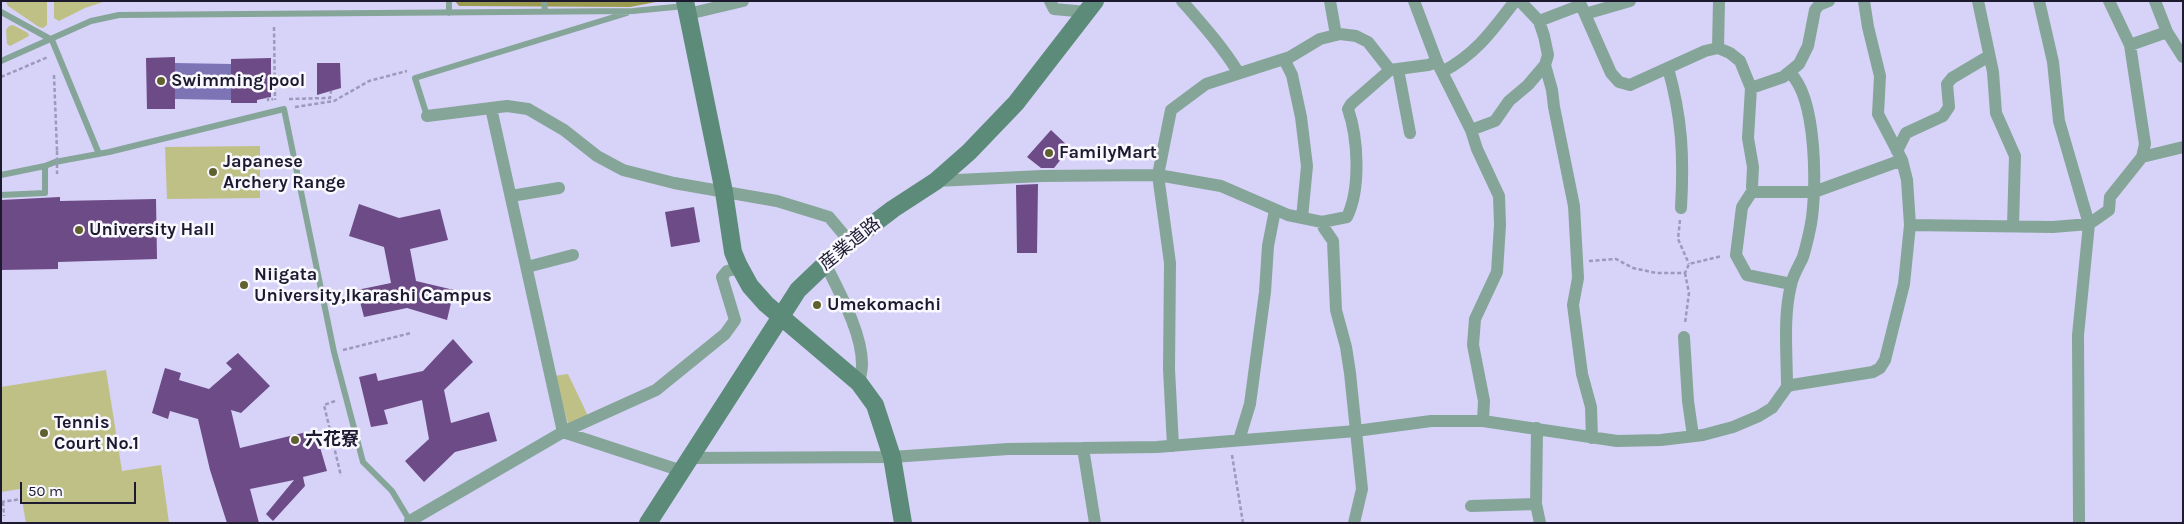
<!DOCTYPE html>
<html>
<head>
<meta charset="utf-8">
<style>
  body { margin:0 }
  #map { position:relative; width:2184px; height:524px; overflow:hidden; background:#d6d2f8; font-family:Karla,sans-serif }
  canvas { display:block }
  .frame { position:absolute; inset:0; border:2px solid #1d1a30; pointer-events:none }
  .scale { position:absolute; left:20px; top:482px; width:116px; height:22px; box-sizing:border-box; border:2px solid #1d1a30; border-top:0; padding-left:6px; font-size:15px; line-height:18px; white-space:nowrap; color:#1d1a30; -webkit-text-stroke:4px #f8f8fe; paint-order:stroke }
</style>
</head>
<body>
<div id="map">
<canvas width="2184" height="524"></canvas>
<div class="frame"></div>
<div class="scale">50 m</div>
</div>
<script>
const context = document.querySelector('canvas').getContext('2d');
context.lineJoin = 'round';
function fill(path, color) { context.fillStyle = color; context.fill(path, 'evenodd'); }
function strokePath(path, color, width, dash) { context.strokeStyle = color; context.lineWidth = width; context.lineCap = dash ? 'butt' : 'round'; context.setLineDash(dash || []); context.stroke(path); }
function write(font, color, halo, rows, align = 'center') {
  context.font = font + ' Karla,"Noto Sans JP",sans-serif'; context.lineWidth = 5; context.setLineDash([]); context.textBaseline = 'middle'; context.strokeStyle = halo; context.fillStyle = color; for (const [text, x, y, turn = 0] of rows) {
    context.save(); context.translate(x, y); context.rotate((+turn || 0) * Math.PI / 180); context.textAlign = isNaN(turn) ? turn : align; if (halo) context.strokeText(text, 0, 0); context.fillText(text, 0, 0); context.restore();
  }
}
fill(new Path2D(`
  M6 1H47V25L43 28 39 27 8 6Z
  M54 1H106L85 8 59 21 54 18Z
  M13 25 28 33 29 36 10 46 7 44 6 30 9 26Z
  M260 146V198L167 199 165 147Z
  M106 370 122 471 161 465 169 523H26L20 489 1 492V387Z
  M568 374 589 418 569 427 554 376Z`), '#bfc086');
fill(new Path2D(`
  M455 1H661L630 7 459 6Z`), '#9a9b4f');
fill(new Path2D(`
  M175 63 231 64V100L175 99Z`), '#7d74b6');
fill(new Path2D(`
  M175 57V109H147L146 58Z
  M271 58V97L257 100V103H231V59Z
  M317 63H340L341 88 317 95Z
  M1051 130 1070 148 1054 168H1041L1027 157Z
  M1038 184 1037 253H1017L1016 185Z
  M60 197V201L156 199 157 259 58 262V269L1 270V200Z
  M359 204 399 218 440 209 448 240 410 249 416 281 454 290 447 320 407 308 364 317 357 290 391 283 384 247 349 236Z
  M694 207 700 242 671 247 665 212Z
  M453 339 473 362 444 390 451 423 489 412 497 441 455 452 424 482 405 461 429 439 422 400 384 410 388 424 371 427 359 377 376 373 378 381 423 371Z
  M238 353 270 386 241 413 231 410 240 448 315 430 327 471 303 477 305 486 273 521 266 514 294 480 250 489 259 523H227L210 470 198 419 170 411 168 419 152 413 165 368 181 373 179 380 209 389 232 369 226 363Z`), '#6d4b86');
strokePath(new Path2D(`
  M274 27 275 100
  M54 75 57 151
  M1 77 48 57
  M268 97V100L273 99
  M289 99 330 98 331 91
  M295 107 334 101 369 81 407 71
  M1680 220 1678 239 1689 264
  M1589 261 1616 259 1633 268 1656 273H1685L1689 264 1722 256
  M1685 273 1689 293 1685 323
  M343 350 411 333
  M335 401 324 405 341 476
  M1232 455 1243 523
  M1 502 22 499
  M3 502 4 516`), '#9d99ba', 2.5, [4, 2.5]);
strokePath(new Path2D(`
  M449 1V13
  M544 1 545 11
  M1 12 52 40 99 154
  M1 61 91 21 119 15 633 11 685 6
  M427 116 415 78 627 13
  M1 175 45 166 55 162 109 152 284 109 334 352 363 462 392 491 410 521
  M1 195 45 193V166`), '#85a598', 6);
strokePath(new Path2D(`
  M1050 1 1054 9 1087 12
  M1182 1C1202 24 1222 46 1238 72
  M1330 1 1336 35
  M1414 1 1437 62 1471 130 1477 149 1499 196 1500 225 1497 272 1475 319 1473 345 1484 401 1483 421
  M1520 1 1539 21 1544 36 1548 55 1545 65 1552 90 1554 107 1574 206 1578 278 1573 305 1582 374 1591 407 1592 438
  M1978 1 1993 72 1996 113 2015 156 2013 226
  M2039 1 2053 62 2059 121 2089 224 2078 335 2079 523
  M2155 1 2167 32 2183 57
  M688 14 743 1
  M1585 14 1630 1
  M1539 21 1581 5 1611 73 1619 82 1630 85 1705 51 1718 48 1730 53 1740 61 1751 88 1748 138 1753 167 1752 187 1755 192H1814L1902 160
  M2130 45 2167 32
  M1718 48 1719 1
  M1284 59 1292 75 1301 117 1307 166 1302 218
  M1668 68C1682 118 1684 156 1681 208
  M1398 69 1410 133
  M1442 72C1476 54 1492 31 1515 1
  M1751 88 1783 77 1799 64 1808 46 1815 10 1819 5 1829 1
  M491 108 563 432 682 471
  M427 116 507 106 528 109 564 130 597 156 623 170 674 183 777 201 829 217 850 242
  M1471 130 1495 121 1509 101 1528 85 1545 65
  M1897 151 1906 133 1943 116 1949 107 1947 84 1952 78 1989 56
  M2142 157 2183 147
  M936 181 1042 176 1158 175 1221 186 1288 215 1322 222 1347 217C1361 188 1358 138 1348 109L1351 104 1390 70 1428 65 1437 62
  M1753 190 1742 207 1736 255 1747 275 1791 284
  M511 196 559 188
  M1322 222 1324 228 1333 241 1336 310 1346 347 1350 373 1362 489 1354 523
  M1910 225 2053 227 2089 224 2109 210 2110 197 2142 157 2145 144 2130 45 2109 1
  M825 263C839 292 862 332 862 364 862 371 860 377 859 383
  M527 267 573 255
  M1684 337 1688 401 1693 436
  M1787 387C1787 354 1783 317 1791 285 1793 275 1799 266 1803 257 1806 247 1809 234 1811 224 1817 189 1817 98 1790 73
  M1537 428 1536 504 1540 523
  M1239 440 1250 404 1265 292 1268 246 1275 210
  M1173 446 1169 369 1170 263 1158 175 1171 110 1206 84 1290 57 1320 39 1340 34 1356 36 1368 42 1390 70
  M1083 448 1095 523
  M691 458 892 457 1008 449 1157 447 1356 431 1431 421H1483L1617 441 1661 440 1703 435 1733 427 1759 416 1772 408 1787 387 1792 385 1873 372 1880 368 1885 360 1904 284 1910 225 1907 180 1902 160 1878 114 1880 76 1868 27 1864 1
  M1471 506 1536 504
  M410 521 563 432 656 390 725 334 735 320 722 277 727 271 740 268`), '#85a598', 12);
strokePath(new Path2D(`
  M685 1 724 192 733 252 738 264 750 286 766 304 859 383 875 405 892 457 903 523
  M648 523 798 290 843 247 893 209 936 181 969 152 1016 103 1095 1`), '#5c8b7a', 18);
strokePath(new Path2D(`
  M57 151V174`), '#9d99ba', 2.5, [4, 2.5]);
for (const [x, y, r, color] of [
  [161,81,5,"#60612e"],
  [1049,153,5,"#60612e"],
  [213,172,5,"#60612e"],
  [79,230,5,"#60612e"],
  [244,285,5,"#60612e"],
  [817,305,5,"#60612e"],
  [44,433,5,"#60612e"],
  [295,440,5,"#60612e"]
]) { const dot = new Path2D(); dot.arc(x, y, r, 0, 2 * Math.PI); context.fillStyle = color; context.fill(dot); strokePath(dot, '#f8f8fe', 2); }
write('bold 18px', '#1d1a30', '#f8f8fe', [
  ["Swimming pool",171,81],
  ["FamilyMart",1059,153],
  ["Japanese",223,162],
  ["Archery Range",223,183],
  ["University Hall",89,230],
  ["Niigata",254,275],
  ["University,Ikarashi Campus",254,296],
  ["Umekomachi",827,305],
  ["Tennis",54,423],
  ["Court No.1",54,444],
  ["六花寮",305,440]
], 'left');
write('18px', '#1d1a30', '#f8f8fe', [
  ["産業道路",850,244,-39]
]);
</script>
</body>
</html>
